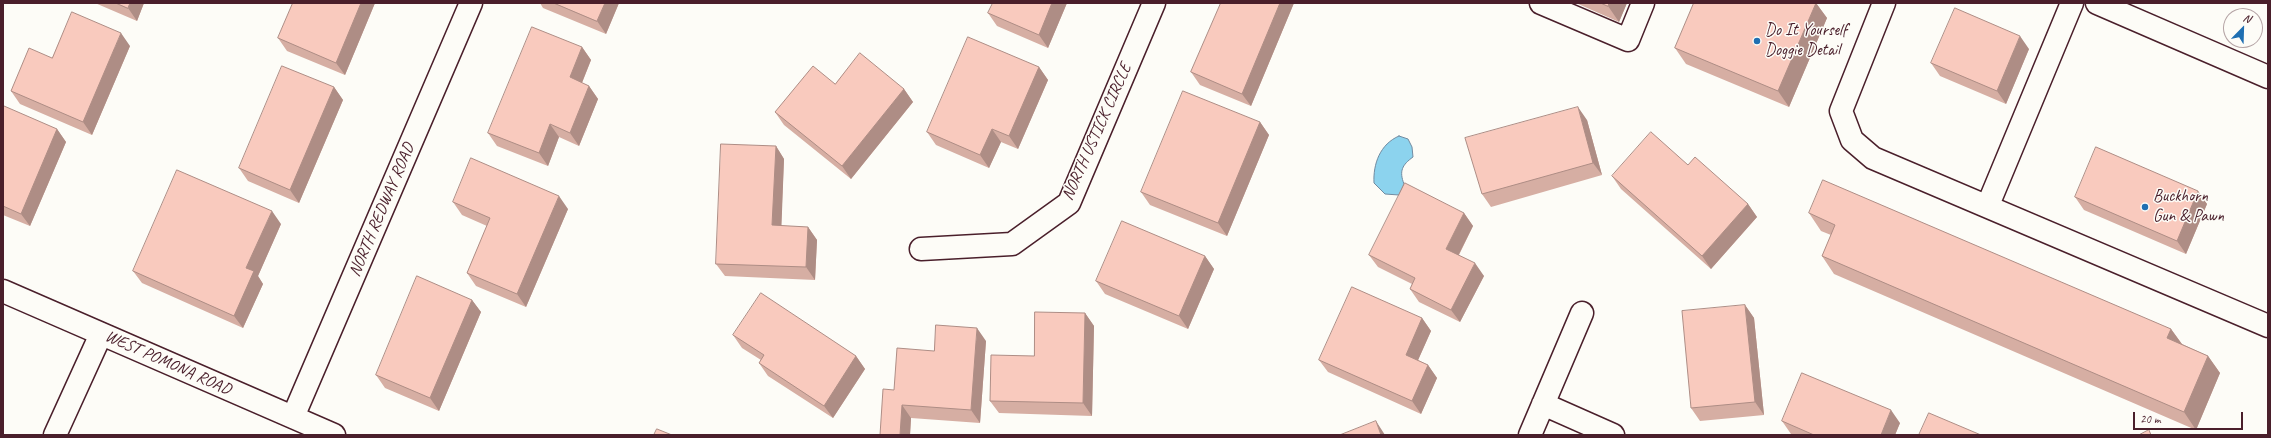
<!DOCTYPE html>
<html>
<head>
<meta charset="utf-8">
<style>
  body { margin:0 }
  #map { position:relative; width:2271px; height:438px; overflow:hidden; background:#fdfcf7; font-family:Caveat,sans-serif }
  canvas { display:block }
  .frame { position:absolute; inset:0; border:4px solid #4a1f2b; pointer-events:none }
  .north { position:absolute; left:2223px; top:8px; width:40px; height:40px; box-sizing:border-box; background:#fdfcf7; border:1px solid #b5a4a5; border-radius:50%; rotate:23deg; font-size:11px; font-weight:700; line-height:16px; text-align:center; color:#4a1f2b }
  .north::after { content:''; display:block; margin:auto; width:14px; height:18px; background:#1f6fb2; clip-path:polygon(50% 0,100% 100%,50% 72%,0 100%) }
  .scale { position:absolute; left:2133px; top:412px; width:110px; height:18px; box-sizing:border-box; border:2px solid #4a1f2b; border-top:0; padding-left:5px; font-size:12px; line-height:14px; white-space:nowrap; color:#4a1f2b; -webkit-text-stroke:3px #fdfcf7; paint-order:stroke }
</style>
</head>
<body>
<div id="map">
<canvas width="2271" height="438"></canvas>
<div class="frame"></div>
<div class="north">N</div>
<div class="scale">20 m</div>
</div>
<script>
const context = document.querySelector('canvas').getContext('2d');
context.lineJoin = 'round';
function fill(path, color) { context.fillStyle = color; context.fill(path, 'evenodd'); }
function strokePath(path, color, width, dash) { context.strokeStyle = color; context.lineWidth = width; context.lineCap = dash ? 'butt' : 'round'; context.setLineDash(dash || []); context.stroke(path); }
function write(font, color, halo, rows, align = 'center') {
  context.font = font + ' Caveat,sans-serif'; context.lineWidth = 3; context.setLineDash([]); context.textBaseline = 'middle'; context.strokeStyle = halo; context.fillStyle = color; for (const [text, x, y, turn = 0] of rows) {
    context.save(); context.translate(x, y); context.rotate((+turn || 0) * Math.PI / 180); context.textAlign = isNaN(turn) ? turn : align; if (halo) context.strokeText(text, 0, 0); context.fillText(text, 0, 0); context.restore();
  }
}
const water = new Path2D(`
  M1399 136 1408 139 1412 147 1413 157C1402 165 1399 171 1404 184L1399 195 1385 194 1374 183C1373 164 1380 144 1399 136Z`);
fill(water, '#8cd3ee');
strokePath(water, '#728ba0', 1);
const lane = new Path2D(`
  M1541 3 1628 40 1643 3
  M1884 3 1841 111 1852 140 1873 158 2268 326
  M1988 205 2072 3`);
const street = new Path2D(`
  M921 249 1012 244 1069 203 1154 3
  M3 291 334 435
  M1543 404 1613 435
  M293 417 471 3
  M55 435 101 334
  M1530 435 1582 313`);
const secondary = new Path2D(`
  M2097 3 2268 77`);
strokePath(lane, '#4a1f2b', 25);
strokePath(street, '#4a1f2b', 25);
strokePath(secondary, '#4a1f2b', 25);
strokePath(lane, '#fdfcf7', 22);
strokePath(street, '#fdfcf7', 22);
strokePath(secondary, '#fdfcf7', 22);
fill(new Path2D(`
  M95 3H144L137 21Z
  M293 3H375L345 75 287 51 278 38Z
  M540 3H619L606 34 543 8Z
  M1067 3 1048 48 997 26 988 13Z
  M1221 3H1294L1251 106 1200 85 1191 72Z
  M1576 3H1627L1619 22Z
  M1694 3H1816L1827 18 1789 107 1686 64 1675 48Z
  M130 46 92 135 20 104 11 91 52 58Z
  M582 47 591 60 582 83 589 86 598 99 579 146 559 137 548 166 497 146 488 133Z
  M2029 49 2006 104 1940 76 1931 63Z
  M1039 67 1048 80 1018 149 1001 142 989 168 936 145 927 132Z
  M835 84 904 89 913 102 851 179 784 125 775 112Z
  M334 87 343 100 299 203 248 181 239 168Z
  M3 109 57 129 66 142 30 226 3 215Z
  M1587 120 1602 175 1491 207 1482 194Z
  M1260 122 1269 135 1227 236 1150 205 1141 192Z
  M776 146 784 159 781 226 808 227 817 240 815 280 725 276 716 264Z
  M1688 165 1748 204 1757 217 1711 269 1621 189 1612 176Z
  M2198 191 2207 204 2186 254 2084 210 2075 197Z
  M453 202 568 209 526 307 476 286 467 273 487 226 462 215Z
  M1464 213 1473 226 1459 255 1484 276 1460 322 1419 302 1410 289 1412 284 1378 267 1369 255Z
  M1809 213 2171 329 2182 344 2208 356 2220 373 2196 430 1834 274 1822 256 1831 235 1821 231Z
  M281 224 258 276 263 284 243 328 142 283 133 271Z
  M1205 256 1214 269 1188 329 1105 294 1096 281Z
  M472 300 481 312 439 411 385 388 376 375Z
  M1745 305 1754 318 1764 415 1700 421 1691 408Z
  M1085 313 1094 326 1092 416 999 413 990 401 1034 356Z
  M1422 318 1431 331 1418 360 1428 365 1437 378 1421 414 1328 372 1319 360Z
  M733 335 856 356 865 369 833 418 768 376 759 363 761 360 742 348Z
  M986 341 980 423 911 418 910 435H880L934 351Z
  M1782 421 1900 423 1895 435H1793L1791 434Z`), '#d6aea3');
fill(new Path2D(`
  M130 3H144L137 21 128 8Z
  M361 3H375L345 75 336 63Z
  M605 3H619L606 34 597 21Z
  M1052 3H1067L1048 48 1039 35Z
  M1280 3H1294L1251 106 1242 94Z
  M1609 3H1627L1619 22 1608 6Z
  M1816 3 1827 18 1789 107 1778 91Z
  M121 33 130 46 92 135 83 122Z
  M2020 36 2029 49 2006 104 1997 91Z
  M582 47 591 60 579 90 570 77Z
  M1039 67 1048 80 1018 149 1009 136Z
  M589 86 598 99 579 146 570 133Z
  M334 87 343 100 299 203 290 190Z
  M904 89 913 102 851 179 842 166Z
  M1578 107 1587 120 1602 175 1593 163Z
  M1260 122 1269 135 1227 236 1218 223Z
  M550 124 559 137 548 166 539 153Z
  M57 129 66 142 30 226 21 214Z
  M992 129 1001 142 989 168 980 155Z
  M776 146 784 159 781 238 772 225Z
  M2198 191 2207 204 2186 254 2177 241Z
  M559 196 568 209 526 307 517 294Z
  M1748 204 1757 217 1711 269 1702 256Z
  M272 211 281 224 258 276 263 284 243 328 234 316 246 268Z
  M1464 213 1473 226 1455 262 1446 249Z
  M808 227 817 240 815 280 806 267Z
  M1205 256 1214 269 1188 329 1179 316Z
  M1475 263 1484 276 1460 322 1451 310Z
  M472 300 481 312 439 411 430 398Z
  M1745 305 1754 318 1764 415 1755 402Z
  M1085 313 1094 326 1092 416 1083 403Z
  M1422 318 1431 331 1415 367 1406 355Z
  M977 328 986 341 980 423 971 410Z
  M2171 329 2184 347 2167 338Z
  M856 356 865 369 833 418 824 406Z
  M2208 356 2220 373 2196 430 2184 412Z
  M1428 365 1437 378 1421 414 1412 401Z
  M902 405 911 418 910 435H900Z
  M1891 410 1900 423 1895 435H1881Z
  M1376 421 1385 435H1381Z`), '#ae8d85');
const building = new Path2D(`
  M116 3H130L128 8Z
  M293 3H361L336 63 278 38Z
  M554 3H605L597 21Z
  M993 3H1052L1039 35 988 13Z
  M1221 3H1280L1242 94 1191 72Z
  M1601 3H1609L1608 6Z
  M1694 3H1816L1778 91 1675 48Z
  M1955 8 2020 36 1997 91 1931 63Z
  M72 12 121 33 83 122 11 91 29 48 52 58Z
  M532 27 582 47 570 77 589 86 570 133 550 124 539 153 488 133Z
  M968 37 1039 67 1009 136 992 129 980 155 927 132Z
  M860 53 904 89 842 166 775 112 813 66 835 84Z
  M282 66 334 87 290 190 239 168Z
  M1183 91 1260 122 1218 223 1141 192Z
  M4 106 57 129 21 214 3 206V109Z
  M1578 107 1593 163 1482 194 1465 138Z
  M1651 132 1688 165 1695 157 1748 204 1702 256 1612 176Z
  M721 144 776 146 772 225 808 227 806 267 716 264Z
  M2096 147 2198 191 2177 241 2075 197Z
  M471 158 559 196 517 294 467 273 490 218 453 202Z
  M177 170 272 211 246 268 254 271 234 316 133 271Z
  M1823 180 2171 329 2167 338 2208 356 2184 412 1822 256 1835 225 1809 213Z
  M1405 183 1464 213 1446 249 1475 263 1451 310 1410 289 1415 278 1369 255Z
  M1122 221 1205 256 1179 316 1096 281Z
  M417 276 472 300 430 398 376 375Z
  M1352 287 1422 318 1406 355 1428 365 1412 401 1319 360Z
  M761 293 856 356 824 406 759 363 764 355 733 335Z
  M1745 305 1755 402 1691 408 1682 311Z
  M1035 312 1085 313 1083 403 990 401 991 355 1034 356Z
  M936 325 977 328 971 410 902 405 900 435H880L883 389 894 390 897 348 934 351Z
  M1802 373 1891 410 1881 435H1814L1782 421Z
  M1929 413 1981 435H1919Z
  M1376 421 1381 435H1340Z
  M657 429 672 435H654Z
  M2149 430 2151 435H2139Z`);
fill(building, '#f9cabe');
strokePath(building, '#ae8d85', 1);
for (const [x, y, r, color] of [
  [1757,41,4,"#1f6fb2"],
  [2145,207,4,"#1f6fb2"]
]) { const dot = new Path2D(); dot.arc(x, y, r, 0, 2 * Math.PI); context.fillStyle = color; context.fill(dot); strokePath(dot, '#fdfcf7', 1.5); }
write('17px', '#4a1f2b', '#fdfcf7', [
  ["Do It Yourself",1765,31],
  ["Doggie Detail",1765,51],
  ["Buckhorn",2153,197],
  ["Gun & Pawn",2153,217]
], 'left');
write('17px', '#4a1f2b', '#fdfcf7', [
  ["NORTH USTICK CIRCLE",1097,132,-66],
  ["NORTH REDWAY ROAD",382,210,-67],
  ["WEST POMONA ROAD",168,363,24]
]);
</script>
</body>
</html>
